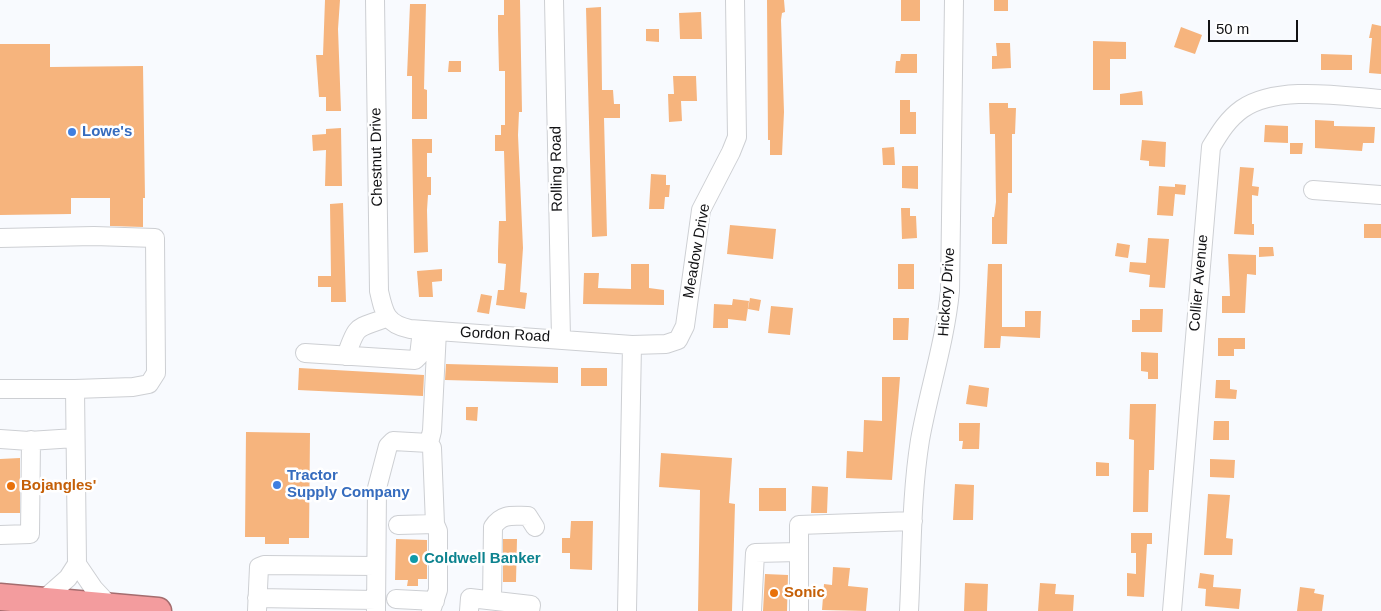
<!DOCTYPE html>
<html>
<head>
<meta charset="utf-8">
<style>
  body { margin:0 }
  #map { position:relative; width:1381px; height:611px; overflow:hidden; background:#f8fafe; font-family:Arial,sans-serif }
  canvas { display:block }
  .scale { position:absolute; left:1208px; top:20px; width:90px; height:22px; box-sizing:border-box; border:2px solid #121214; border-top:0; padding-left:6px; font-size:15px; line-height:18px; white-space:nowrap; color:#121214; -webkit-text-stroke:4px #fff; paint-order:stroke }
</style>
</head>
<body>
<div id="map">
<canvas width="1381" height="611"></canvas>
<div class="scale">50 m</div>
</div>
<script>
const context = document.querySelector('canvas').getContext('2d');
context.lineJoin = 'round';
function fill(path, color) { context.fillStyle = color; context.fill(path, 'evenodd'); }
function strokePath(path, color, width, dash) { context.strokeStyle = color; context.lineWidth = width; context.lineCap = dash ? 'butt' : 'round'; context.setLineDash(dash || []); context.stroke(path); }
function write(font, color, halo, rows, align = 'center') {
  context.font = font + ' Arial,sans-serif'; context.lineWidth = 5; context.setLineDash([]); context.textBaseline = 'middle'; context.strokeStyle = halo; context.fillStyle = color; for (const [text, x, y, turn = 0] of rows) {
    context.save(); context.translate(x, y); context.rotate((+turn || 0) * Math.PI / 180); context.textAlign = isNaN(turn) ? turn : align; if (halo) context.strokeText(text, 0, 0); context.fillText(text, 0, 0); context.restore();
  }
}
fill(new Path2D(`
  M325 0H340L338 29 341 111H326V97H319L316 55H323Z
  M504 0H520L522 112H519L518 135 523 248 520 292 527 293 525 309 496 305 498 290H504L506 264 498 263V251L499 221H506L504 151H495V135H501V125H505V71H499L498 29V15H504Z
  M767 0H784L785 12 782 13 781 20 784 112 782 155H770V140H768Z
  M901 0H920V21H901Z
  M994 0H1008V11H994Z
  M410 4H426L424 89 427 90V119H412V76H407Z
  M601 7 602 90H613L614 104H620V118H604L607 236 592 237 586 8Z
  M701 12 702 39H680L679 13Z
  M1372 24 1381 26V74L1369 73 1372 38H1369Z
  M1181 27 1202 35 1195 54 1174 47Z
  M646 29H659V42L646 41Z
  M1093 41 1126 42V59H1110V90H1093Z
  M996 43H1010L1011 68 992 69V56H997Z
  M0 44H50V67L143 66 145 198H143V227L110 226V198H71V214L0 215Z
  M901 54H917V73H895L896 61H900Z
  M1321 54 1352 55V70H1321Z
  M449 61H461V72H448Z
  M673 76H696L697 101H681L682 121 669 122 668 94H674Z
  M1142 91 1143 105H1120V94Z
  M900 100H910V112H916V134H900Z
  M989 103H1008V108H1016L1015 134H1012V193H1008L1007 244H992V217H994L996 202 995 134H990Z
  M1315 120 1334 121V126L1375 127 1374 143H1363L1362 151 1315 148Z
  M1265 125 1288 126V143L1264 142Z
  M341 128 342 186H325L326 150 313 151 312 135 326 134V129Z
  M412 139H432V153H427V177H431V195H428L427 210 428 252 414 253Z
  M1142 140 1166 142 1165 167 1149 166V161L1140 160Z
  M1290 143H1303L1302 154H1290Z
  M894 147 895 165H883L882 148Z
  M902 166H918V189L902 188Z
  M1240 167 1254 168 1252 186 1259 187 1258 196 1252 195V224H1254V235L1234 234Z
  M651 174 666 175V185H670L669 197H665L664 209H649Z
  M1175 184 1186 185 1185 195 1175 194 1173 216 1157 215 1159 186 1175 187Z
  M343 203 346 302H331V287H318V276H331L330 204Z
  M901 208H910V216H916L917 238 902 239Z
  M1364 224H1381V238H1364Z
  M730 225 776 229 773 259 727 254Z
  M1148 238 1169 239 1165 288 1149 287 1150 275 1129 272 1130 262 1146 263Z
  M1117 243 1130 245 1128 258 1115 256Z
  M1259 247H1273L1274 256 1259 257Z
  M1228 254 1256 255V275L1247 274 1245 313H1222V296H1230Z
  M631 264H649V288L664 290V305L583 304 584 273H599L598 288 631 289Z
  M898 264H914V289H898Z
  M988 264H1002V327H1025V311H1041L1040 338 1001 336 1000 348H984Z
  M442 269V281L432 282 433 297H419L417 271Z
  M481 294 492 296 489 314 477 312Z
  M750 298 761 300 759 311 748 309Z
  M733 299 749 301 746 321 728 319V328H713L714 304 732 305Z
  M771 306 793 308 790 335 768 333Z
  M1140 309H1163L1162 332H1132V320H1140Z
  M893 318H909L908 340H893Z
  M1218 338H1245V349H1234V356H1218Z
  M1141 352 1158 353V379H1148V372L1141 371Z
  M446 364 558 367V383L445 380Z
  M299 368 424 375 423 396 298 390Z
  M581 368H607V386H581Z
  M882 377H900L892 480 846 478 847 451 863 452 864 420 882 421Z
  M1216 380H1230V389L1237 390 1236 399 1215 398Z
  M969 385 989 388 987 407 966 404Z
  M1130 404H1156L1154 470H1149L1148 512H1133L1134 440 1129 439Z
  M466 407H478L477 421 466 420Z
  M1214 421H1229V440H1213Z
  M959 423H980L979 449H962L963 441H959Z
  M246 432 310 433 309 538H289V544H265V537H245Z
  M661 453 732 458 729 503 735 504 732 611H698L700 490 659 487Z
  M20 458V513H0V459Z
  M1210 459 1235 460 1234 478 1210 477Z
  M1096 462 1109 463V476H1096Z
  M955 484 974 485 973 520H953Z
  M812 486 828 487 827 513H811Z
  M759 488H786V511H759Z
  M1208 494 1230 495 1226 538 1233 539 1232 555H1204Z
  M571 521H593L592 570 570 569V553H562V538H570Z
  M1131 533H1152V544H1147L1144 597 1127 596V573L1136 574V553H1131Z
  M396 539 427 540V579H418V586H407L408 580H395Z
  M503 539H517L516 582H503Z
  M833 567 850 568 848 586 868 588 866 611 822 610 824 584 832 585Z
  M1200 573 1214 575 1213 587 1241 589 1239 609 1205 606 1206 589 1198 588Z
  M765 574 788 575 787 611H763Z
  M965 583 988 584 987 611H964Z
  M1040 583 1056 584 1055 594 1074 595 1073 611H1038Z
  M1300 587 1315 589 1314 593 1324 595 1322 611H1297Z`), '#f6b47d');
const minor = new Path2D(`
  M375 0 379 291C384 313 386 324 410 329L632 345 666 344 678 340 685 326 701 210 731 152 737 137 735 0
  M554 0 561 338
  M1313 190 1381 195
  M0 238 94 236 155 238 156 373 149 384 133 387 75 389 77 564 68 578 43 600
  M305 353 415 360 419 356 422 330
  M346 356C358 321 357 330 388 317
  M0 389H75
  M0 439 29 441 75 438
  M429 443 432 431 437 331
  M398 525 435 524
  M0 535 30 534 31 440
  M77 564 94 589 110 606
  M257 598 376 600
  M396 599 435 601
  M492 600 493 527C502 513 513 516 528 516L535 527
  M257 611 259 567 264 565 376 566
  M376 611 377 488 388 446 393 441 429 443 432 448 435 524 438 531V590L431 611
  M469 611 470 598 531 605 530 611
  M627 611 632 345
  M752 611 755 553 799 552
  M799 611V525L913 521
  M909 611C912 554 911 496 920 440 929 390 945 342 950 291L954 0
  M1172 611 1211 147C1220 132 1228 119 1242 109 1277 85 1341 96 1381 99`);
const highway = new Path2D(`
  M0 597 158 611`);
strokePath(minor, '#cdcfd3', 20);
strokePath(highway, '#a46c6e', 29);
strokePath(minor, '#fff', 18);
strokePath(highway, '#f39c9e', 26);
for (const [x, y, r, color] of [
  [72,132,5,"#3f7fe0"],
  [277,485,5,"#3f7fe0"],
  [11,486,5,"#e8710a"],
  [414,559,5,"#0f9aa8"],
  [774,593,5,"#e8710a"]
]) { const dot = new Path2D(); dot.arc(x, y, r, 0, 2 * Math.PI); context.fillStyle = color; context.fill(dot); strokePath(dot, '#fff', 2); }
write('bold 15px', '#366cbe', '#fff', [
  ["Lowe's",82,132],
  ["Tractor",287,476],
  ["Supply Company",287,493]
], 'left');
write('15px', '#121214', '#fff', [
  ["Chestnut Drive",377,157,-91],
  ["Rolling Road",557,169,-91],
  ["Meadow Drive",697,251,-80],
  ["Collier Avenue",1199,283,-85],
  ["Hickory Drive",947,292,-86],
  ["Gordon Road",505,335,3]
]);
write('bold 15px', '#c56008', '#fff', [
  ["Bojangles'",21,486],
  ["Sonic",784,593]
], 'left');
write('bold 15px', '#0d838f', '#fff', [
  ["Coldwell Banker",424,559]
], 'left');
</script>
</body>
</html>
